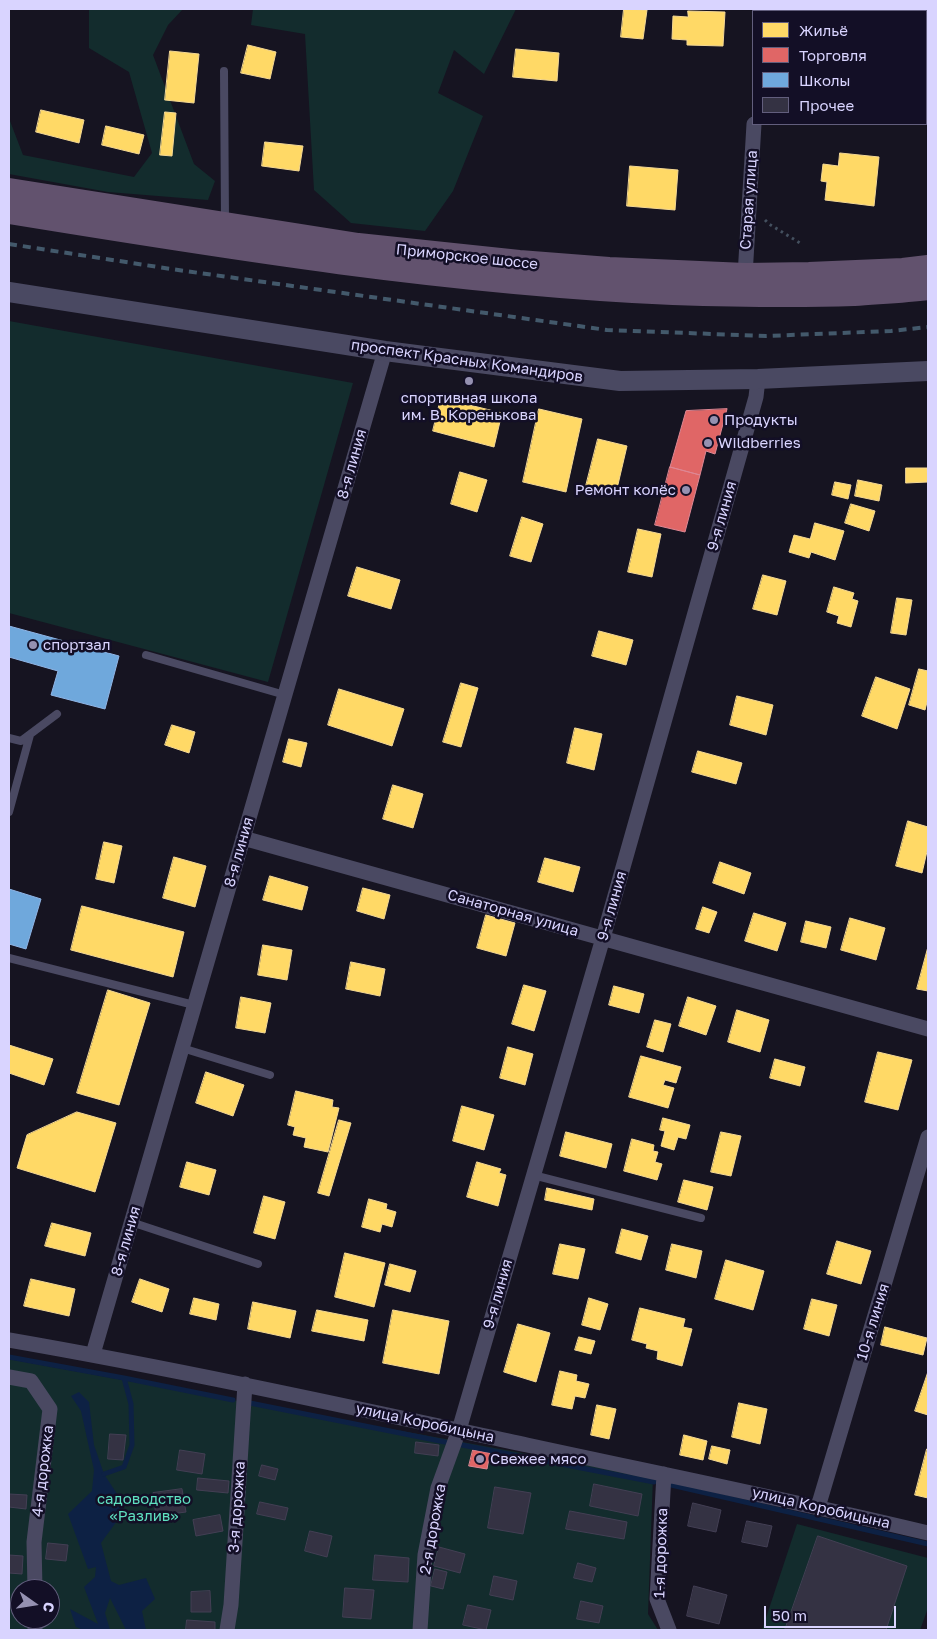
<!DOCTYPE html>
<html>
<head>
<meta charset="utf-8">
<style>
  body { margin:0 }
  #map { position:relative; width:937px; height:1639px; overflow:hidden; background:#161421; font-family:"Golos Text",sans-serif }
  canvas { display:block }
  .frame { position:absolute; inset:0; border:10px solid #d9d4ff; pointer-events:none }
  .legend { position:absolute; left:752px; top:10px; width:175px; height:115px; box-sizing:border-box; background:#130f26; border:1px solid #625e7d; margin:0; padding:6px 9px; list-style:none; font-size:15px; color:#d9d4ff }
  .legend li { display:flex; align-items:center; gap:10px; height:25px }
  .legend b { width:25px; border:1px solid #625e7d }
  .north { position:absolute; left:10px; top:1579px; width:50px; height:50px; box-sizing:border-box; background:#130f26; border:1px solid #625e7d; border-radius:50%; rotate:103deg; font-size:14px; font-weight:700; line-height:20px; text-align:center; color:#d9d4ff }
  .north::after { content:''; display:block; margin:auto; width:18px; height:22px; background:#9591b1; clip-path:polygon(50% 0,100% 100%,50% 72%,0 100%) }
  .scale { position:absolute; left:764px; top:1606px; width:132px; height:22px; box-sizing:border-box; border:2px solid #d9d4ff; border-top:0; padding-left:6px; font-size:15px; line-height:18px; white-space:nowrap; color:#d9d4ff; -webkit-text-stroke:4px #130f26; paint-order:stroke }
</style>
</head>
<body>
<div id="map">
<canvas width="937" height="1639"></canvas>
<div class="frame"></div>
<ul class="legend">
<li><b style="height:14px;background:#ffd966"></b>Жильё</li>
<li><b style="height:14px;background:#e06666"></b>Торговля</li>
<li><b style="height:14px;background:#6fa8dc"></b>Школы</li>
<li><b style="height:14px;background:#343243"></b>Прочее</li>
</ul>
<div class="north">С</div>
<div class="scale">50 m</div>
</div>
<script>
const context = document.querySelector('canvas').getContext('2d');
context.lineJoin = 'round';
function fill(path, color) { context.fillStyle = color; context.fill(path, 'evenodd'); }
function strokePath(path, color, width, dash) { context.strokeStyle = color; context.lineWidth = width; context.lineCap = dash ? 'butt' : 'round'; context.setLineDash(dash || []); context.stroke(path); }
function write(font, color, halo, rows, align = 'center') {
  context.font = font + ' "Golos Text",sans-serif'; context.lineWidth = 5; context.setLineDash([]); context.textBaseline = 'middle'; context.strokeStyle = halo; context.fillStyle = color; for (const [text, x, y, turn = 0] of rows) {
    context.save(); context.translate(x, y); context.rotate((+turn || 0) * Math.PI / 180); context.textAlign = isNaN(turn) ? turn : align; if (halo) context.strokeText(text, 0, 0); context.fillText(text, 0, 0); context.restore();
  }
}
fill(new Path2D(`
  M89 9H183L168 25 153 55 194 164 215 181 208 200 108 192 9 174V121H10L23 155 134 177 152 153 129 72 89 48Z
  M253 9H516L484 74 454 50 438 93 483 116 453 191 425 231 351 223 314 190 305 34 251 25Z
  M9 321 353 383 268 682 9 613Z
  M9 1359 653 1477 648 1614 658 1630H9ZM20 1589H50V1619H20Z
  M797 1524 928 1558V1608L920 1630H762Z`), '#132c2d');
fill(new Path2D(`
  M79 1392 89 1402 94 1445 104 1474 121 1500 122 1514 101 1543 111 1581 119 1585 146 1578 155 1599 142 1611 146 1630H126L110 1598 105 1613 110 1630H83L76 1627 70 1609 98 1624 84 1587 95 1577 96 1567 88 1569 68 1514 92 1491 94 1470 81 1411 71 1396Z`), '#0d2144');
const homes = new Path2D(`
  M624 9 647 10 643 39 621 37Z
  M688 11 725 12 723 46 687 45V40L672 39 673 16 688 17Z
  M248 45 276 52 270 79 241 73Z
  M516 49 559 53 557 81 513 77Z
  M170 51 199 54 194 103 165 100Z
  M41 110 84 120 79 143 36 132Z
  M165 112 176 113 172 156 160 155Z
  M106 126 144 135 139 154 102 145Z
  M265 142 303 146 299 171 262 166Z
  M840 153 879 157 874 206 825 200 827 182 821 181 823 164 838 166Z
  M630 166 678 170 675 210 627 206Z
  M441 398 502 413 494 447 433 431Z
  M539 409 582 419 566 492 523 482Z
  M598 439 627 446 616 493 586 486Z
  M906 468H927L928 482 906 483Z
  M460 472 487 480 477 512 451 504Z
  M858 480 882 485 879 501 855 496Z
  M835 482 851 485 848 499 832 495Z
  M851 504 875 511 869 531 845 523Z
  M522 517 543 524 531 562 510 556Z
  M815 523 844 531 835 560 811 552 809 558 789 552 794 535 810 539Z
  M638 529 661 534 652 577 628 572Z
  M357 567 400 580 391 609 348 596Z
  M763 575 786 581 777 615 753 609Z
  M834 587 854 593 852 599 858 601 851 627 837 623 839 616 827 612Z
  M897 598 912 600 906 635 891 633Z
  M599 631 633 640 626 665 592 656Z
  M919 669 928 671V698L925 710 909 705Z
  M876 677 910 689 897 729 862 716Z
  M461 683 478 688 461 747 443 742Z
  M339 689 404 709 392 746 328 725Z
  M737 696 773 705 766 735 730 725Z
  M172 725 195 732 189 753 165 745Z
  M575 728 602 734 594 770 567 763Z
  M289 739 307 743 301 767 283 762Z
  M698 751 742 763 736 784 692 772Z
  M393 785 423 794 413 828 383 819Z
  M908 821 928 827V847L922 873 896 866Z
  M104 842 122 846 114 883 96 879Z
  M174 857 206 866 195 907 163 898Z
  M545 858 580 867 573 892 538 882Z
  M720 862 751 873 744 894 713 883Z
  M270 876 308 887 302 910 263 900Z
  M363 888 390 895 384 919 357 911Z
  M82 906 184 932 173 977 71 950Z
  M703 907 717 912 709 933 696 929Z
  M754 913 786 923 777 951 745 941Z
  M486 915 515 923 506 956 477 948Z
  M850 918 885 928 876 960 841 950Z
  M806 921 831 927 826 948 801 942Z
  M263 945 292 950 287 980 258 975Z
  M928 947V991L917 989Z
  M351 962 385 969 380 996 346 989Z
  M524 985 546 991 534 1031 512 1024Z
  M614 986 644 994 639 1013 609 1005Z
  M108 990 150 1003 119 1105 77 1093Z
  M241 997 271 1003 265 1033 236 1028Z
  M688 997 716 1006 706 1035 679 1026Z
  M737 1010 769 1020 760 1052 728 1042Z
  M655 1020 671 1024 663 1052 647 1047Z
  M9 1045 53 1059 44 1085 9 1073Z
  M508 1047 533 1054 525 1085 500 1078Z
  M878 1052 912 1060 898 1110 865 1102Z
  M641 1056 681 1067 676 1083 665 1080 663 1085 674 1088 668 1108 629 1097Z
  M775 1059 805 1067 800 1086 770 1078Z
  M206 1072 244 1085 233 1116 196 1103Z
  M296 1091 333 1100 332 1107 339 1108 328 1152 304 1147 306 1138 293 1135 295 1127 288 1125Z
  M462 1106 494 1115 484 1150 453 1141Z
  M77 1112 116 1123 95 1192 17 1168 27 1135Z
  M663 1118 690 1125 686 1139 678 1137 674 1150 661 1146 665 1131 660 1130Z
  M339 1120 351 1123 329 1196 318 1193Z
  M566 1132 612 1144 606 1168 560 1156Z
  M721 1132 741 1136 731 1176 711 1172Z
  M632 1139 654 1145 653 1151 658 1152 655 1162 662 1164 657 1180 624 1171Z
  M187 1162 216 1170 209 1195 180 1187Z
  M477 1162 501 1169 499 1173 506 1175 498 1206 467 1197Z
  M684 1180 713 1187 707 1210 678 1202Z
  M547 1188 594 1199 592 1210 545 1200Z
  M264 1196 285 1202 275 1239 254 1233Z
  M369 1199 387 1204 386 1209 396 1212 392 1227 382 1224 380 1232 362 1227Z
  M52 1223 91 1233 85 1256 45 1246Z
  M622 1229 648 1236 641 1260 616 1253Z
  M837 1241 871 1251 861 1284 827 1274Z
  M560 1244 585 1249 578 1279 553 1274Z
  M672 1244 702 1251 696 1278 666 1270Z
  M345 1253 385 1263 374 1307 335 1297Z
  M726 1260 764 1271 753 1310 715 1299Z
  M390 1264 416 1271 410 1292 385 1285Z
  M31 1279 75 1289 69 1316 24 1306Z
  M140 1279 169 1289 162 1312 132 1302Z
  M194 1298 219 1304 216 1320 190 1314Z
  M589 1298 608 1304 600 1330 582 1325Z
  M812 1299 837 1305 829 1336 804 1329Z
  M253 1302 296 1311 290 1338 248 1329Z
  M640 1308 685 1319 683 1327 692 1329 682 1366 657 1359 658 1351 646 1348 647 1344 632 1340Z
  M317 1310 368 1320 364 1341 312 1331Z
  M393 1310 449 1321 439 1374 383 1363Z
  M518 1324 550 1333 536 1382 504 1372Z
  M885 1327 927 1338 923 1355 881 1345Z
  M579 1337 595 1341 591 1354 575 1350Z
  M560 1371 577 1375 576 1381 589 1384 585 1398 575 1396 572 1409 552 1405Z
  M928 1372V1415L915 1411Z
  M739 1403 767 1409 760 1444 732 1437Z
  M597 1405 616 1409 609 1439 591 1435Z
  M684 1435 707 1441 703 1460 680 1455Z
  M712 1446 730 1450 727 1464 709 1459Z
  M927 1449H928V1498L915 1495Z`);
fill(homes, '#ffd966');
strokePath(homes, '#f4d894', 1);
const shops = new Path2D(`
  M727 409 715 454 706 451 700 475 670 467 686 411Z
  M670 467 700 475 685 532 655 525Z
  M473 1450 490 1453 487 1469 469 1466Z`);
fill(shops, '#e06666');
strokePath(shops, '#de8794', 1);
const schools = new Path2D(`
  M9 626 119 656 105 709 51 695 58 671 9 657Z
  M9 889 41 899 26 949 9 944Z`);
fill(schools, '#6fa8dc');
strokePath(schools, '#8fb5e6', 1);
strokePath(new Path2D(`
  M9 1357 124 1378 131 1404 132 1445 124 1467 104 1474
  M124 1378 233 1400
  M250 1403 445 1442
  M462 1445 654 1482
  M671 1485 928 1544`), '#0d2144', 5);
const building = new Path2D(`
  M110 1434 126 1435 123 1460 108 1459Z
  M416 1442 439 1445 438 1456 415 1453Z
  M180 1450 205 1454 202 1474 177 1470Z
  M262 1465 278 1469 275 1480 259 1476Z
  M198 1478 229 1481 228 1493 197 1490Z
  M594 1484 642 1494 638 1516 590 1506Z
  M495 1487 531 1493 523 1534 488 1528Z
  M182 1489 186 1512 156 1516 153 1493Z
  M9 1494 27 1495 26 1509 9 1507Z
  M260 1502 288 1508 285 1520 257 1514Z
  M693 1503 721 1510 716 1532 688 1526Z
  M570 1511 627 1522 624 1539 566 1529Z
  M220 1515 223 1531 196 1536 193 1520Z
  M747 1521 772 1526 767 1547 742 1542Z
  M310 1531 332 1536 327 1557 305 1551Z
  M818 1536 907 1566 886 1630H785Z
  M48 1543 68 1545 66 1561 46 1559Z
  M439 1547 465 1554 460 1573 434 1566Z
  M9 1555 23 1556 22 1574 9 1573Z
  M375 1555 409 1558 408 1582 373 1580Z
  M578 1563 596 1568 592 1582 574 1578Z
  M435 1569 447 1572 443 1589 431 1586Z
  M494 1576 517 1581 513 1600 490 1595Z
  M694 1586 727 1595 719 1624 687 1616Z
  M345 1588 374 1590 371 1619 343 1617Z
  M210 1591 211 1612H191V1592Z
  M581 1601 603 1606 599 1623 577 1619Z
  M468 1605 491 1610 486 1630 463 1625Z
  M187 1620 215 1622V1630H186Z`);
fill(building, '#343243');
strokePath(building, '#433f54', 1);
strokePath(new Path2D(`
  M765 220 769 224 800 243`), '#44505f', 3, [2.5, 4]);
strokePath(new Path2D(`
  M224 71 225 222
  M146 655 285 695
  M9 738 21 741 57 714
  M9 812 30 735
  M9 958 194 1005
  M182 1048 270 1075
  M533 1175 701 1218
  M131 1222 258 1264`), '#4a4962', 8);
strokePath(new Path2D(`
  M761 11V9
  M745 276 754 124
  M243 838 928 1029
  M9 1340C182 1370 355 1408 527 1445 661 1474 795 1501 928 1533
  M93 1354 385 351
  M9 1377 31 1381 50 1409 34 1542 35 1589
  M664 1474 657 1599 669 1630
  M818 1507 928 1137
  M35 1619V1630
  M227 1630 231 1605 245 1384
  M420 1630 425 1555 438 1488 459 1430 603 938 756 397 758 379`), '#4a4962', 15);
strokePath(new Path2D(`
  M9 292 385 351 620 381 758 379 928 371`), '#4a4962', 20);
strokePath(new Path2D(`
  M9 191 358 246 519 263 609 270 745 276 809 275 903 271 928 268
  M9 211C230 247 449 282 673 292 734 294 794 295 854 293 879 291 904 290 928 287`), '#62526e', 26);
strokePath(new Path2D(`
  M9 244 171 269 607 330 766 336 891 331 928 327`), '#43596b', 4, [8, 6]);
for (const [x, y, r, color] of [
  [469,381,5,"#9591b1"],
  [714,420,5,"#9591b1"],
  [708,443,5,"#9591b1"],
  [686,490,5,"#9591b1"],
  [33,645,5,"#9591b1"],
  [480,1459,5,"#9591b1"]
]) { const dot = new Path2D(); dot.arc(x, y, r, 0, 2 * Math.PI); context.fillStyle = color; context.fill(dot); strokePath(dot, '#130f26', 2); }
write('15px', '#d9d4ff', '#130f26', [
  ["Старая улица",749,200,-86],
  ["Приморское шоссе",467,257,6],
  ["проспект Красных Командиров",467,361,8],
  ["8-я линия",352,464,-74],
  ["9-я линия",722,516,-74],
  ["8-я линия",239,852,-74],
  ["9-я линия",612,906,-74],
  ["Санаторная улица",513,913,16],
  ["8-я линия",126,1241,-74],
  ["9-я линия",498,1294,-74],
  ["10-я линия",873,1322,-73],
  ["улица Коробицына",425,1423,12],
  ["4-я дорожка",43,1471,-83],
  ["3-я дорожка",237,1507,-86],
  ["улица Коробицына",821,1508,13],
  ["2-я дорожка",433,1529,-80],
  ["1-я дорожка",661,1553,-88]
]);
write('15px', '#d9d4ff', '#130f26', [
  ["спортивная школа",469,398,"center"],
  ["им. В. Коренькова",469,415,"center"],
  ["Продукты",724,420],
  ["Wildberries",718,443],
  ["Ремонт колёс",676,490,"right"],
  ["спортзал",43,645],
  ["Свежее мясо",490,1459]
], 'left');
write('15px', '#5fe0c0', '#130f26', [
  ["садоводство",144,1499],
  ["«Разлив»",144,1516]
]);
</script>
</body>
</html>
